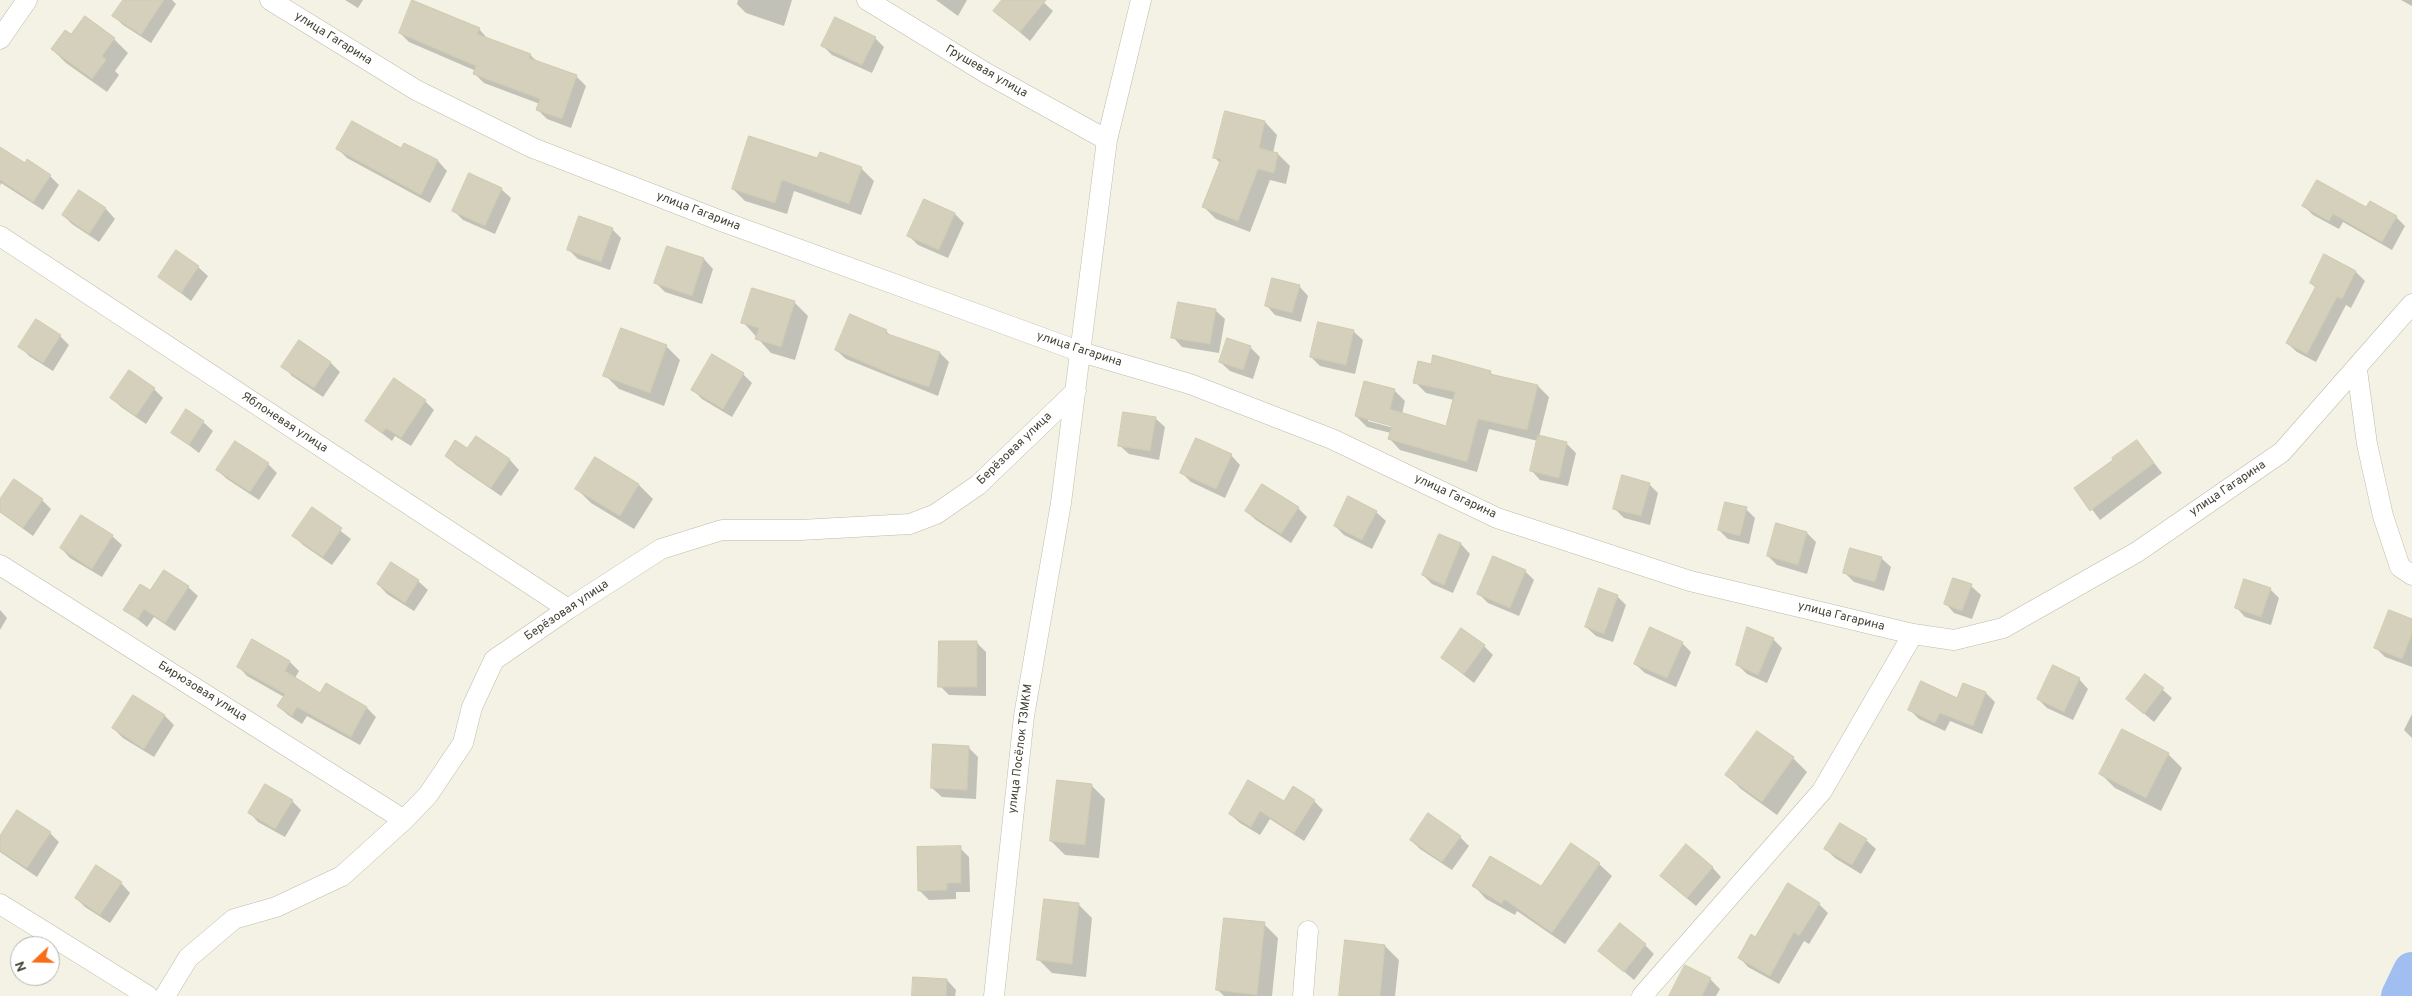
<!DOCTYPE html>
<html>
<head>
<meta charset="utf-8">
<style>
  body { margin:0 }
  #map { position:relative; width:2412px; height:996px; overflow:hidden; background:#f3f2e5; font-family:Overpass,sans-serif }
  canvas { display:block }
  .north { position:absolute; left:10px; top:936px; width:50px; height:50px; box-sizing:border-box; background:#fff; border:1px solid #b5b4ae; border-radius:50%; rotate:249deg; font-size:14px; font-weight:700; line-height:20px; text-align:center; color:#454335 }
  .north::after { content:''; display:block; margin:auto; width:18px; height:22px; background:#fa6c16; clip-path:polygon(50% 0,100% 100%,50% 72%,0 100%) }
</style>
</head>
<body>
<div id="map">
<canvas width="2412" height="996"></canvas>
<div class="north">N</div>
</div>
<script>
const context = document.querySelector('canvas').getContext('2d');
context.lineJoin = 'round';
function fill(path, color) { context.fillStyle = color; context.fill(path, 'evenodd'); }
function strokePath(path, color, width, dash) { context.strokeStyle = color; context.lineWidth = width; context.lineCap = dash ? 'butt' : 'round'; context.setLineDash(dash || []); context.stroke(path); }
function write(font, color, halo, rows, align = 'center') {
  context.font = font + ' Overpass,sans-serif'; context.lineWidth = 4.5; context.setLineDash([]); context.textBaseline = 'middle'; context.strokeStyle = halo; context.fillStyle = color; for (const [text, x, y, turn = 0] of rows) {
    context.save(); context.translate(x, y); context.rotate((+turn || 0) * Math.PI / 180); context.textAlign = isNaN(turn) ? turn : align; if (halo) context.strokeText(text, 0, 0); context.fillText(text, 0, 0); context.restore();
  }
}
fill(new Path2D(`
  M124 0H172L176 4 151 43 123 25 114 16Z
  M345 0H363L358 8Z
  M738 0H792L784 26 746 13 737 4Z
  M936 0H967L958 16Z
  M1003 0H1041L1053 11 1030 41 995 11Z
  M2401 0H2412V6Z
  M479 29 488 39 530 55 538 62 576 76 586 86 571 128 547 119 538 110 540 104 484 83 475 74 476 71 409 42 400 33Z
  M72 36 114 39 128 53 115 71 119 75 107 92 66 63 52 49Z
  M875 38 884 47 872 73 832 55 823 46Z
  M1265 122 1277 135 1273 153 1278 154 1290 166 1286 184 1270 180 1250 232 1216 219 1204 207 1220 163 1214 157Z
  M405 144 438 161 447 171 430 203 347 158 338 149 402 150Z
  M0 148 25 164 50 176 59 185 43 210 1 183 0 186Z
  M820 153 862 169 874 181 861 215 794 191 787 214 745 201 733 189 818 160Z
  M501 189 511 198 495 234 463 220 454 211Z
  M79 191 106 209 115 219 99 242 72 224 63 215Z
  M2304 206 2367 209 2396 217 2405 226 2392 250 2343 222 2339 229 2313 215Z
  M955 214 964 223 948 258 918 245 909 236Z
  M612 229 621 238 610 270 578 259 569 250Z
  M667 247 704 259 713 269 702 304 665 292 656 283Z
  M2325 256 2356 272 2365 281 2351 308 2346 305 2316 362 2297 352 2287 343 2316 288 2311 283Z
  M198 267 208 276 191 301 159 276Z
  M1299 286 1308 296 1301 322 1275 315 1266 305Z
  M794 302 808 316 795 360 771 353 743 322Z
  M1215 310 1225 319 1219 353 1182 347 1173 337Z
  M886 331 892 337 940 353 949 362 938 396 846 359 836 350Z
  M1353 331 1363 340 1355 374 1320 366 1311 357Z
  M60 336 69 345 53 371 29 356 20 346Z
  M299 342 331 363 340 372 323 397 292 376 283 366Z
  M666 346 680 360 664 406 619 389 605 375Z
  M1250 347 1260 357 1253 379 1230 371 1220 362Z
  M1432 365 1490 372 1494 376 1538 386 1549 397 1539 437 1566 443 1576 453 1568 486 1540 480 1531 470 1538 441 1489 429 1477 472 1400 450 1389 438 1391 433 1367 427 1356 416 1394 390 1405 401 1402 414 1447 428 1454 400 1426 393 1415 382ZM1368 418 1398 426V429L1368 421Z
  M743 374 752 383 732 417 702 399 693 390Z
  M154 389 163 398 146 424 121 407 112 398Z
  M425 401 434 410 411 446 395 436 392 441 366 421Z
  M187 411 203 422 213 431 199 453 173 433Z
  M1155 418 1165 427 1159 460 1129 454 1119 445Z
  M477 437 510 460 519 470 501 496 456 465 446 456 468 450Z
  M2137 441 2162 473 2100 520 2076 488 2115 460Z
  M1231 455 1240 465 1225 498 1191 482 1182 473Z
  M596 458 639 485 653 499 634 529 591 503 577 489Z
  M268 464 277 473 259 500 227 479 217 470Z
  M1649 484 1658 493 1650 525 1624 518 1615 509Z
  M42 500 51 509 33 536 0 512V502Z
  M1298 508 1307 517 1291 543 1256 520 1246 511Z
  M312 509 351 539 332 565 303 545 294 536Z
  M1746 509 1755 518 1749 544 1728 539 1719 530Z
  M1376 512 1386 521 1372 549 1344 535 1335 526Z
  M81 516 112 536 122 545 102 577 70 558 61 548Z
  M1807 533 1816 542 1807 574 1777 565 1768 556Z
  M1440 535 1461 544 1470 554 1453 593 1432 584 1423 575Z
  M1881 558 1891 567 1884 591 1854 582 1845 573Z
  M164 571 188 587 198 596 175 631 154 617 147 627 125 609 150 592Z
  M1525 571 1534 580 1519 616 1488 603 1479 594Z
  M418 581 428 590 414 611 387 594 378 584Z
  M1971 586 1981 595 1972 619 1954 613 1945 603Z
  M2270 589 2279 598 2271 625 2245 617 2236 607Z
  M1617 596 1626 605 1613 642 1596 636 1586 627Z
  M0 610 7 618 0 630Z
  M2412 620V667L2385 657 2375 647Z
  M1773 639 1782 648 1767 683 1747 674 1738 665Z
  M977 643 986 652V696L949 695 940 686Z
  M1682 643 1691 652 1676 687 1645 673 1635 664Z
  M1484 646 1493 655 1474 683 1442 658Z
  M290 662 299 671 295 678 321 695 326 685 367 708 376 717 360 745 307 716 302 724 288 715 278 706 284 697 247 676 238 666Z
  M2146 675 2172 698 2154 722 2127 699Z
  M2079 679 2088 689 2073 720 2047 708 2038 699Z
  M1964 684 1986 693 1995 702 1982 734 1950 721 1945 731 1919 719 1910 710 1958 700Z
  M133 696 165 716 174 725 154 757 123 738 113 728Z
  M2412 714V738L2404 730Z
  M969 748 978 757 976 799 942 797 932 788Z
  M2168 754 2182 768 2161 811 2115 788 2101 774Z
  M1793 758 1807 772 1777 815 1741 789 1727 775Z
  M1091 785 1105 799 1099 858 1065 855 1051 841Z
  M292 801 301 810 285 837 258 822 249 812Z
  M1314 801 1323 810 1304 841 1270 819 1260 835 1240 823 1230 814 1284 803Z
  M1840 824 1866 840 1876 849 1861 874 1835 858 1826 849Z
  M50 833 59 842 37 877 0 852V839Z
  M1460 837 1469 846 1452 870 1420 849 1411 840Z
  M960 848 969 857 970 892H956V899L929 900 919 890Z
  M1599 864 1612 876 1565 944 1517 911 1515 915 1486 899 1474 886 1541 888Z
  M96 867 121 883 130 893 110 923 85 907 76 898Z
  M1712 867 1721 877 1696 906 1671 885Z
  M1078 904 1092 918 1086 977 1052 973 1038 959Z
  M1819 904 1828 913 1809 944 1804 941 1779 984 1748 967 1739 957 1755 938Z
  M1264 924 1278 938 1272 996H1224L1218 990Z
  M1645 945 1654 954 1634 980 1600 951Z
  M1385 946 1399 960 1395 996H1340Z
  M1685 967 1711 980 1720 989 1716 996H1676Z
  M947 980 956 990 955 996H913Z`), '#0003');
strokePath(new Path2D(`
  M2400 996 2412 971`), '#a1bef0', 38);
const building = new Path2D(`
  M123 0H164L141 35 112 16Z
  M412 0 480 28 477 34 531 54 529 58 577 75 562 119 536 110 540 99 473 74 476 66 399 33Z
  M1002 0H1046L1020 32 993 11Z
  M85 16 115 38 102 56 106 60 92 79 51 49 65 30 71 34Z
  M835 17 876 37 862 65 821 46Z
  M1225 111 1265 121 1259 148 1278 153 1274 173 1258 169 1238 221 1202 207 1221 159 1213 158Z
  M352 121 401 148 404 143 438 160 421 195 336 149Z
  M749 136 817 158 820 152 862 167 849 204 782 180 775 203 732 189Z
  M0 147 25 163 27 159 51 175 33 202 0 180Z
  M469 173 502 188 485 226 452 211Z
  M2317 180 2366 207 2370 201 2397 216 2382 242 2333 214 2329 221 2302 206Z
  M79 190 106 208 89 234 62 215Z
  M924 199 955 213 939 250 907 236Z
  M579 216 613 228 601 262 567 250Z
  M667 246 704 258 692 296 654 283Z
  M176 250 199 266 181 293 158 277Z
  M2324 254 2356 271 2342 299 2337 297 2307 354 2286 343 2316 286 2310 283Z
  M1272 278 1300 285 1292 313 1265 306Z
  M752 288 795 301 781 347 755 339 759 328 741 323Z
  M1178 302 1216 309 1210 344 1171 338Z
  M850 314 887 330 885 333 940 352 929 387 893 375 835 350Z
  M36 319 61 335 43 363 18 347Z
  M1318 322 1354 330 1346 365 1310 357Z
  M621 328 667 345 650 393 603 376Z
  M1227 338 1251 346 1243 370 1219 362Z
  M299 340 331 362 314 388 281 367Z
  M712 354 744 373 723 409 691 390Z
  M1433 355 1491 371 1490 374 1538 385 1527 430 1478 419 1467 462 1388 439 1392 426 1355 416 1364 381 1395 389 1390 409 1446 426 1455 392 1413 383 1418 361 1431 364Z
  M129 370 155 388 136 416 110 398Z
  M394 378 426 400 401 438 386 428 382 433 365 421Z
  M186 409 204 421 189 445 171 433Z
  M1123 412 1156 417 1150 451 1118 446Z
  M1538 435 1567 442 1559 478 1530 471Z
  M476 436 510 459 491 488 445 456 455 440 467 448Z
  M1196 438 1232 454 1216 489 1180 473Z
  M2137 440 2154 463 2090 511 2074 488 2113 460 2112 458Z
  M235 441 269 463 250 492 216 470Z
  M595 457 639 484 620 516 575 489Z
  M1622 475 1650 483 1641 516 1613 509Z
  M14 479 43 499 23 528 0 512V499Z
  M1262 484 1299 507 1281 534 1245 511Z
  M1348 496 1377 511 1362 540 1334 526Z
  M1725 502 1747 507 1740 536 1718 530Z
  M312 507 342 528 323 557 292 536Z
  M81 515 113 535 92 569 60 548Z
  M1776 523 1807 532 1798 565 1767 556Z
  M1439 534 1461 543 1444 585 1422 575Z
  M1850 548 1882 557 1875 582 1843 573Z
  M1493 556 1526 570 1510 608 1477 594Z
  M391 562 419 580 405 603 377 584Z
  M164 570 189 586 165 623 144 609 138 619 123 610 140 584 150 590Z
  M1953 578 1972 584 1962 611 1944 604Z
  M2244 579 2271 588 2261 617 2235 608Z
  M1599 588 1618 595 1604 634 1585 627Z
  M2389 610 2412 619V634L2402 659 2374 648Z
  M1650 627 1683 642 1667 678 1634 664Z
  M1747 627 1774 638 1758 675 1736 665Z
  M1461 628 1485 645 1464 674 1441 658Z
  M252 639 290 661 285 671 320 693 326 683 367 707 351 737 297 707 292 716 277 706 285 694 237 667Z
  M939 641H977V687H938Z
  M2053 665 2080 678 2064 712 2037 699Z
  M2145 674 2164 688 2144 714 2126 699Z
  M1921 681 1957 698 1963 683 1986 692 1973 726 1940 713 1935 723 1908 710Z
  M133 695 165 715 144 749 112 728Z
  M2122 729 2169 753 2146 798 2099 774Z
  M1757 731 1794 757 1762 802 1725 775Z
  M933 744 969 746 967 790 931 788Z
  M1057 780 1092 784 1085 845 1050 841Z
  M1248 780 1284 801 1293 786 1315 800 1294 833 1260 811 1251 827 1229 814Z
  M265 784 293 800 275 829 248 813Z
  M17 810 51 832 27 868 0 851V836Z
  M1428 813 1461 836 1442 862 1410 840Z
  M1840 823 1867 839 1852 865 1824 849Z
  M1571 843 1600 863 1552 933 1504 899 1502 904 1472 886 1490 856 1541 886Z
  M1686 844 1713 867 1687 898 1660 876Z
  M961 846V883H947V890L918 891 917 847Z
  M96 865 122 882 100 915 75 898Z
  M1788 883 1820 903 1799 936 1794 932 1770 976 1738 958 1751 934 1755 937Z
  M1044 899 1079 903 1072 964 1037 960Z
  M1224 918 1265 922 1257 995 1216 990Z
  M1620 923 1646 944 1624 972 1598 951Z
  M1345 940 1385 945 1380 996H1339Z
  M1685 965 1711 978 1702 996H1669Z
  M913 977 947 979 946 996H912Z`);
fill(building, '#d4d0bb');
strokePath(building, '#cfcaae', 1);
const street = new Path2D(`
  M270 0 416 90 533 148 724 222 1081 352 1190 384 1332 439 1497 518 1690 581 1913 634 1954 640 2003 628 2137 552 2282 452 2412 304
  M867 0 986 73 1107 140
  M0 39 27 0
  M0 236 568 609
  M2357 370 2367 444 2383 516 2400 567 2412 575
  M0 565 404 820
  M0 904 148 996
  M165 996 188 958 234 919 276 907 342 876 404 820 428 795 463 743 472 707 494 660 568 609 661 549 722 530H800L910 524 936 514 978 485 1076 391
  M994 996 1024 716 1061 503 1107 140 1141 0
  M1303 996 1308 931
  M1642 996 1822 791 1913 634`);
strokePath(street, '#bebca8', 21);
strokePath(street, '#fff', 20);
write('12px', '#454335', '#fff', [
  ["улица Гагарина",333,39,32],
  ["Грушевая улица",986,72,30],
  ["улица Гагарина",698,212,21],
  ["улица Гагарина",1079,350,18],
  ["Яблоневая улица",284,423,33],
  ["Берёзовая улица",1015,449,-44],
  ["улица Гагарина",2228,489,-34],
  ["улица Гагарина",1455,497,25],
  ["Берёзовая улица",567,611,-34],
  ["улица Гагарина",1841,617,14],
  ["Бирюзовая улица",202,692,32],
  ["улица Посёлок ТЗМКМ",1021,749,-83]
]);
</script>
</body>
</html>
